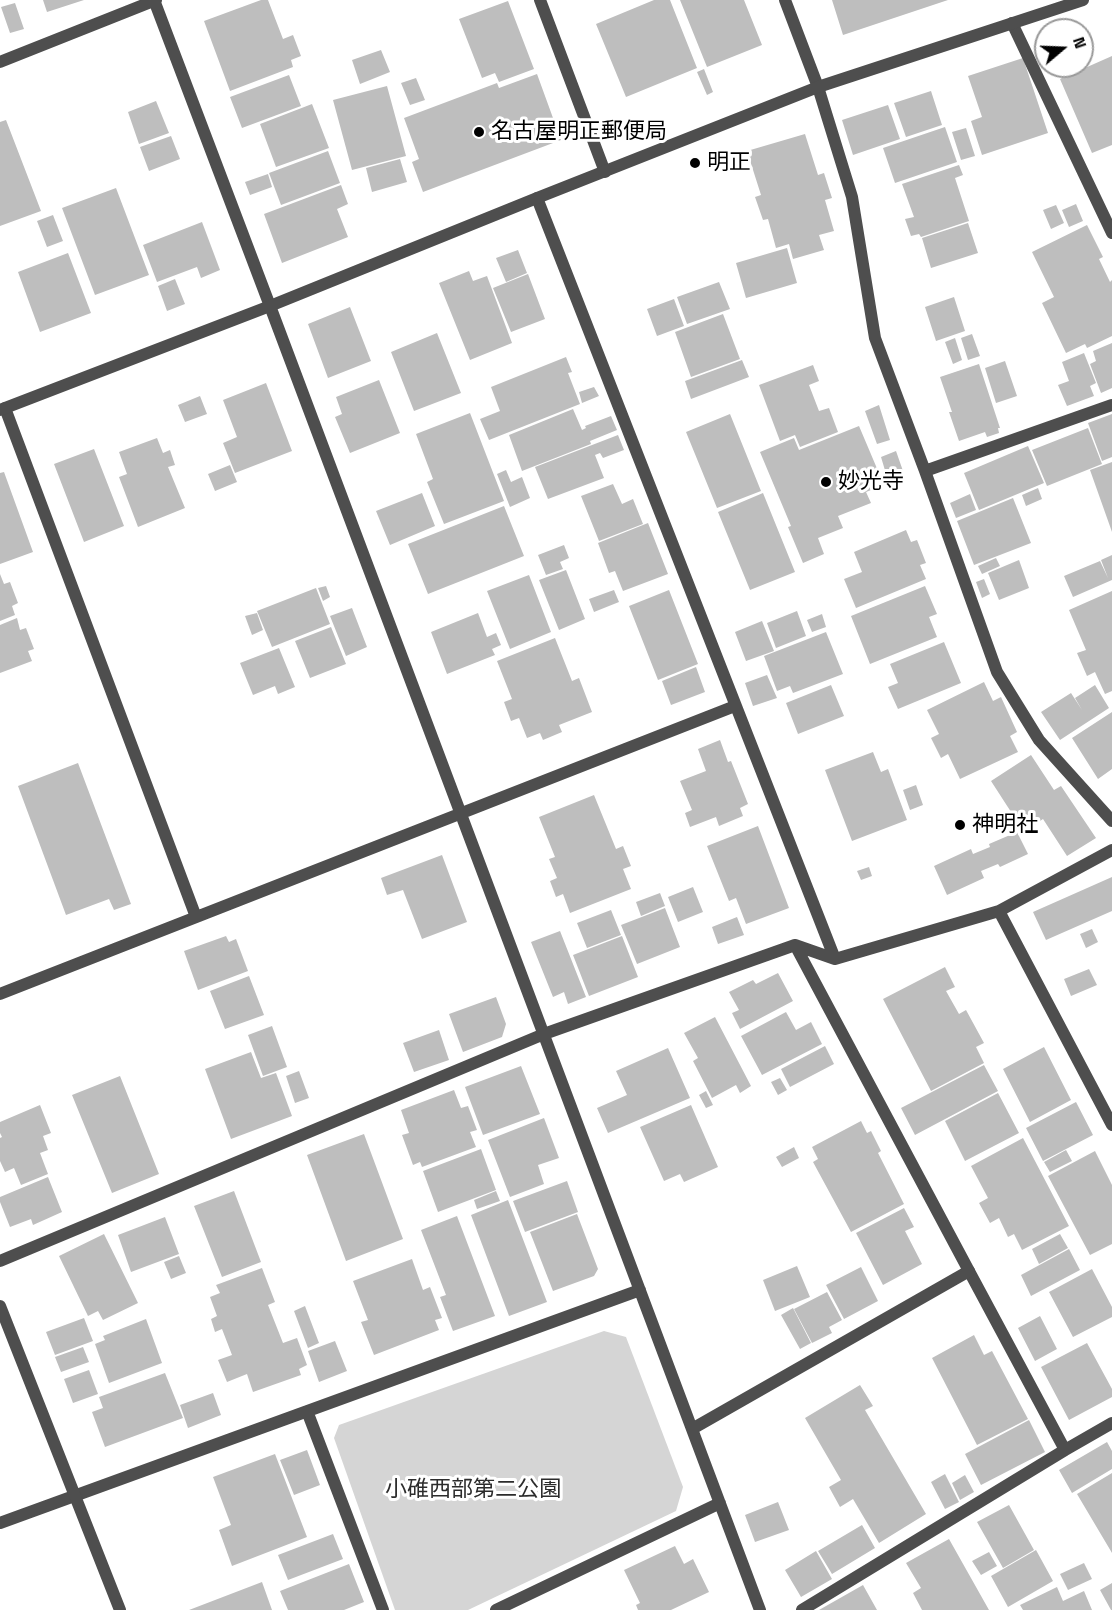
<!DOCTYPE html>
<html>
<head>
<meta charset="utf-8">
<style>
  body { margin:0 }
  #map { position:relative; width:1112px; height:1610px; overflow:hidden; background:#fff; font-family:"Space Grotesk",sans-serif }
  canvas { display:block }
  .north { position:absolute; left:1034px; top:18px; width:60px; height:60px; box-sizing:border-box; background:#fff; border:2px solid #999; border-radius:50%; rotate:71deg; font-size:16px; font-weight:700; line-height:24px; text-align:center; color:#000 }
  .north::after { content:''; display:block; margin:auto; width:21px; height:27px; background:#000; clip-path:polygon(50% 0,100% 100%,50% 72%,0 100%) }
</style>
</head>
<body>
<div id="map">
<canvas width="1112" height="1610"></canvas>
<div class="north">N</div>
</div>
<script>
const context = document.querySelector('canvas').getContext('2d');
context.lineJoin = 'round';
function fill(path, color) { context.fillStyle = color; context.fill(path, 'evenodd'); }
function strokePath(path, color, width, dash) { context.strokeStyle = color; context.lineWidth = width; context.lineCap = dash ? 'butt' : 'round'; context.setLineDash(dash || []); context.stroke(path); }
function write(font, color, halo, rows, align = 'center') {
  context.font = font + ' "Space Grotesk","Noto Sans JP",sans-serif'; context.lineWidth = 6; context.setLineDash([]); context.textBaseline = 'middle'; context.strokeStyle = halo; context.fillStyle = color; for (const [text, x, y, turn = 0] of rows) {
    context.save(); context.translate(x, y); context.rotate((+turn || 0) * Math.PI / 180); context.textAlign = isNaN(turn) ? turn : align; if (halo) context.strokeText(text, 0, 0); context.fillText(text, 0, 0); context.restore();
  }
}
fill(new Path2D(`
  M604 1331 626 1337 683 1487 676 1511 468 1610H395L334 1438 339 1425Z`), '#d5d5d5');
fill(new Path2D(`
  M43 0H84L47 12Z
  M261 0H268L283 39 293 35 301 56 291 60 293 67 230 91 204 21Z
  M654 0H670L697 68 626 97 596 24Z
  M680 0H744L762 45 707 67Z
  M832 0H948L843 35Z
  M508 1 534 69 499 82 495 73 482 78 459 19Z
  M15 3 24 29 10 33 1 7Z
  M381 50 390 72 360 84 352 60Z
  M1112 56V145L1092 153 1060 79Z
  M1023 58 1048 133 982 155 971 121 982 117 968 76Z
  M704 69 713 92 707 95 697 72Z
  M537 74 561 140 423 192 412 162 419 159 404 118 497 83 499 88Z
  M289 75 301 106 242 128 230 97Z
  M416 78 425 100 410 105 401 83Z
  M387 86 406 156 352 170 333 100Z
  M931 91 942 125 906 137 894 103Z
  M156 101 169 133 139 144 128 112Z
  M312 104 329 148 276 167 260 124Z
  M888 105 900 139 853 155 842 120Z
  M6 120 41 211 0 226V122Z
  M945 127 957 162 895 183 883 148Z
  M966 128 975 156 961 160 952 132Z
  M805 134 818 175 824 173 832 198 825 200 834 231 819 235 824 250 793 259 789 244 776 248 768 219 763 220 755 197 761 195 747 151Z
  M171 136 180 159 149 171 140 147Z
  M328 151 340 183 281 205 269 173Z
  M400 159 407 182 372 192 366 168Z
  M959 165 963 175 955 178 969 221 921 237 919 234 911 236 905 219 914 217 902 184Z
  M268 174 272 187 250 195 245 182Z
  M341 185 348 204 337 209 348 237 282 263 264 214Z
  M116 188 149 275 95 295 62 208Z
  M1076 204 1083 221 1069 227 1062 210Z
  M1056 205 1064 223 1051 229 1043 210Z
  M53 215 63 241 47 247 37 221Z
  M202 222 220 270 201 278 197 267 157 282 143 245Z
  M968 223 978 253 931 268 922 238Z
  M1087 225 1103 257 1099 259 1110 282 1112 280V336L1087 348 1085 344 1066 353 1042 303 1054 297 1032 252Z
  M787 248 797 283 746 298 736 263Z
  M518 250 527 273 506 282 496 258Z
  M68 253 91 313 40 332 18 272Z
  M469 271 473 281 487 276 512 343 470 360 439 283Z
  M528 274 545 319 511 332 493 288Z
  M175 279 185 304 167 311 158 286Z
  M719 282 730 309 687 324 677 297Z
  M954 297 965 331 936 341 925 307Z
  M674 299 684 326 657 336 647 309Z
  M350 307 371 361 328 378 308 324Z
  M723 314 740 359 691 377 675 332Z
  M437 333 461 393 414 411 391 352Z
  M972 334 980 356 968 360 961 338Z
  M955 338 962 360 953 364 945 342Z
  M1112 343V388L1101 393 1090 364 1096 361 1093 351Z
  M1084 353 1096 383 1090 386 1094 396 1067 406 1058 385 1069 381 1062 362Z
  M566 357 572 372 568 373 580 404 489 440 480 419 500 411 491 387Z
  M742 360 749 377 691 399 685 381Z
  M1005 361 1017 396 996 403 985 368Z
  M979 364 1000 428H998L999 433 987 437 985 432 959 441 949 412H952L940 377Z
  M813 365 819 381 809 385 819 411 829 408 838 432 800 447 795 435 780 441 759 385Z
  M379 380 400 433 350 453 335 417 342 414 336 397Z
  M266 383 292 451 235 473 223 443 237 437 223 400Z
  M594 387 599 396 582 403 579 392Z
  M200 396 207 414 185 422 178 405Z
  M879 405 890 440 877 444 865 411Z
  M573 409 582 430 586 428 585 426 611 416 617 430 590 441 591 444 522 471 509 435Z
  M470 413 504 501 444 524 427 482 433 479 416 434Z
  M730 414 761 491 717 508 686 432Z
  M1112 414V457L1102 461 1088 423Z
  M859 426 884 485 866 492 871 503 838 516 843 528 818 538 824 554 803 563 788 527 791 526 760 452 794 438 799 450Z
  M1088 428 1102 464 1047 486 1032 450Z
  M618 435 624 450 603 458 600 453 595 455 604 478 548 499 535 467Z
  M157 438 163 453 170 450 175 465 168 467 185 508 138 527 119 477 127 474 119 452Z
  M1028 446 1044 483 979 510 964 473Z
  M94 449 124 526 84 542 54 464Z
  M896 451 903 471 887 477 881 457Z
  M1112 462V532L1090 470Z
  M230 465 237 482 215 491 208 474Z
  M506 470 511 482 522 477 530 498 510 507 497 474Z
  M4 472 33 552 0 564V473Z
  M613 484 622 504 633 499 643 524 599 541 581 496Z
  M1038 488 1042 499 1026 506 1022 495Z
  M422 493 435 526 390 545 376 511Z
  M763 493 795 572 750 590 718 512Z
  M970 494 976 510 956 518 950 503Z
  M1013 498 1031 543 974 565 957 521Z
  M504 506 524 556 428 594 408 544Z
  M648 523 668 574 623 591 615 571 609 573 598 543Z
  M906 530 911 542 917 540 926 563 920 565 926 579 856 608 844 579 862 572 854 552Z
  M564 545 569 558 560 562 563 569 546 575 538 555Z
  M1112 555V580L1073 597 1064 576 1100 561 1108 578 1101 560Z
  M996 558 1000 566 982 574 978 566Z
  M1019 560 1029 588 999 600 988 573Z
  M566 570 585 619 559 630 539 580Z
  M0 574 4 584 10 582 18 603 12 606 15 615 0 621Z
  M529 575 551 632 510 649 487 591Z
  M984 579 990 594 982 598 976 582Z
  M326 586 330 597 323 601 318 588Z
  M925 586 937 614 929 617 937 637 870 664 851 616Z
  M316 588 330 624 272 647 257 611Z
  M614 590 619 602 594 612 589 599Z
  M669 590 698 664 658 680 629 606Z
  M1112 591V691L1105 694 1095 672 1087 676 1077 653 1086 650 1069 610Z
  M352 608 367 647 346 656 330 616Z
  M797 611 806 636 776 648 767 623Z
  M257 613 263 630 252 635 245 616Z
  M478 613 487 637 496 633 501 645 492 649 495 655 447 674 431 632Z
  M822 614 826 627 812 632 807 620Z
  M17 618 20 630 26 628 34 649 28 651 32 661 0 673V625Z
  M762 621 774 651 746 661 735 632Z
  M331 627 346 664 310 678 295 641Z
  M826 632 843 674 793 693 790 686 777 691 764 656Z
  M555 638 572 681 579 678 592 712 559 725 562 732 543 740 540 733 527 738 519 718 511 721 504 702 512 699 497 661Z
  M944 642 961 683 898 709 888 687 898 683 890 664Z
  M279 648 295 687 278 694 275 686 253 695 240 663Z
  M696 667 705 692 671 705 662 681Z
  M767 675 777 698 753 706 745 683Z
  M984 682 993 701 1001 697 1017 732 1010 736 1018 752 960 779 948 754 941 758 931 738 939 734 927 710Z
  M831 685 844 716 798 734 786 703Z
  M1095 685 1109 708 1060 740 1041 712 1071 693 1082 710 1075 698Z
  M1112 712V769L1098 779 1072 738Z
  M720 740 728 762 731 761 748 804 740 808 743 816 719 826 716 817 690 827 685 813 692 810 680 781 706 771 698 749Z
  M873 752 881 772 888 769 907 820 852 841 825 770Z
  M1031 755 1054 790 1061 786 1096 838 1067 856 1043 819 1024 832 991 781Z
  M78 763 131 904 114 910 109 899 66 915 18 786Z
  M916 785 923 805 910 810 903 790Z
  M594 795 616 849 623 846 631 866 623 869 631 889 570 913 563 894 556 897 550 881 557 878 549 859 555 857 539 817Z
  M758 826 789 908 746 924 736 898 729 901 707 846Z
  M1017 832 1028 854 1000 867 998 864 981 871 984 878 947 895 934 866 971 849 973 854 990 847 989 844Z
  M442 855 467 922 422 939 403 890 387 895 381 878Z
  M869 867 872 876 861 880 857 871Z
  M1112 877V911L1046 940 1033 912Z
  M693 887 703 912 678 922 668 897Z
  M660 893 665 906 641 916 636 902Z
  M665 908 680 947 637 964 621 925Z
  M611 910 621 935 587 948 577 923Z
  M737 917 744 935 718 944 712 927Z
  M1092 929 1098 942 1086 948 1080 934Z
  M560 931 586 997 568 1004 564 992 553 997 531 942Z
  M226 936 229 942 236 939 248 971 198 990 184 951Z
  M622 936 638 977 589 996 573 955Z
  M945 967 955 987 946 991 959 1014 966 1010 984 1043 976 1047 984 1063 931 1091 883 999Z
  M1089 969 1097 985 1071 996 1064 979Z
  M778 973 793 1001 740 1029 732 1013 739 1010 729 992 753 980 756 984Z
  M249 976 264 1015 225 1029 210 991Z
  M496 997 506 1024 502 1037 463 1052 449 1014Z
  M786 1012 796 1030 811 1022 822 1044 762 1075 741 1036Z
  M715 1017 751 1086 740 1093 736 1085 712 1098 693 1061 698 1058 684 1033Z
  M272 1026 287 1067 263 1076 248 1035Z
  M439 1030 449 1060 414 1072 403 1043Z
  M825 1046 834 1064 790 1087 781 1069Z
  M1044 1047 1071 1100 1030 1122 1003 1069Z
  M668 1048 690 1098 608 1133 597 1108 627 1095 616 1071Z
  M251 1052 261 1078 276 1073 292 1116 231 1139 205 1069Z
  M984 1065 998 1091 915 1135 901 1108Z
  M521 1066 540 1114 483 1135 465 1087Z
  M299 1071 309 1098 295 1103 286 1076Z
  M120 1076 159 1174 112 1193 72 1095Z
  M780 1078 787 1090 778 1095 771 1082Z
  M454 1090 461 1108 468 1106 477 1130 470 1132 476 1147 422 1167 420 1162 413 1165 402 1135 409 1133 401 1110Z
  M706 1091 713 1105 706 1108 699 1095Z
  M998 1093 1019 1133 965 1161 945 1121Z
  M1076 1102 1093 1135 1043 1161 1026 1128Z
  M40 1105 51 1133 43 1136 48 1150 40 1153 48 1174 21 1185 14 1168 5 1172 0 1161V1138L2 1137 0 1133V1122Z
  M691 1105 718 1167 684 1182 680 1174 664 1181 640 1127Z
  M544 1118 559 1158 538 1165 544 1184 510 1197 488 1140Z
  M861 1121 867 1133 871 1131 881 1151 878 1153 904 1204 851 1232 813 1162 818 1159 812 1147Z
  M364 1134 403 1239 346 1261 307 1155Z
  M1023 1138 1069 1226 1022 1250 1014 1234 1008 1237 999 1218 990 1223 979 1203 988 1198 971 1166Z
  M794 1147 799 1158 782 1167 776 1157Z
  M481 1149 496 1190 438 1212 423 1171Z
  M1066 1150 1072 1161 1050 1172 1044 1162Z
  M1095 1151 1112 1185V1244L1090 1255 1048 1176Z
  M48 1177 62 1212 33 1225 31 1219 10 1227 0 1202V1197Z
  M567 1181 578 1212 525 1232 513 1201Z
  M234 1191 261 1262 222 1277 194 1206Z
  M496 1191 500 1201 477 1209 474 1200Z
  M508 1200 547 1302 509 1316 471 1215Z
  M904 1208 914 1227 905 1231 922 1264 883 1285 856 1233Z
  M577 1214 598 1269 594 1276 553 1291 530 1232Z
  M457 1216 495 1316 453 1331 440 1297 446 1295 421 1230Z
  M165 1217 179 1254 131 1272 118 1235Z
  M104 1234 138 1303 103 1320 98 1311 88 1316 59 1256Z
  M1060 1234 1068 1248 1039 1264 1032 1249Z
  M1069 1249 1080 1270 1031 1296 1021 1275Z
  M179 1256 186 1273 171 1279 164 1262Z
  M412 1259 423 1290 430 1287 442 1318 435 1320 439 1330 374 1355 361 1322 368 1320 353 1281Z
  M797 1266 810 1297 775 1311 763 1280Z
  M861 1267 878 1301 844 1319 826 1285Z
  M262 1268 275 1302 268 1305 283 1343 297 1338 307 1365 299 1369 301 1375 253 1392 247 1374 227 1382 218 1360 232 1355 222 1329 215 1332 211 1319 217 1316 210 1297 220 1293 216 1285Z
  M1092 1269 1112 1307V1317L1073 1337 1049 1292Z
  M827 1292 842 1320 829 1327 832 1333 812 1343 794 1309Z
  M305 1306 319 1343 308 1348 294 1311Z
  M793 1308 811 1343 800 1349 781 1315Z
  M1040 1316 1057 1349 1035 1361 1018 1328Z
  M84 1318 93 1341 55 1355 46 1332Z
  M146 1319 162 1363 109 1383 95 1344 105 1340 103 1336Z
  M974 1335 984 1355 992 1351 1028 1419 977 1445 932 1358Z
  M335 1341 347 1371 319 1382 308 1351Z
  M1087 1343 1112 1389V1397L1069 1420 1041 1367Z
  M83 1347 89 1362 61 1372 55 1357Z
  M89 1370 98 1394 73 1403 64 1379Z
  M165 1373 183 1418 105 1447 92 1412 103 1408 99 1397Z
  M860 1385 873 1406 865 1410 926 1514 879 1543 853 1499 840 1507 829 1487 841 1480 805 1418Z
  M213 1393 221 1415 188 1428 180 1405Z
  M1029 1420 1045 1452 981 1485 965 1454Z
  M1107 1442 1112 1451V1469L1072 1493 1059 1470Z
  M307 1450 320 1485 294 1495 280 1460Z
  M275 1454 307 1537 232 1566 219 1530 231 1525 213 1477Z
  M1112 1473V1553L1077 1494Z
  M945 1474 959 1502 945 1509 931 1482Z
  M965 1475 974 1492 960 1500 952 1483Z
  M778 1502 789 1530 755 1542 745 1515Z
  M1009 1505 1034 1550 1003 1568 977 1522Z
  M862 1525 875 1548 832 1574 818 1551Z
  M333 1534 343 1559 288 1580 278 1555Z
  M949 1539 989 1610H922L913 1593 921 1588 906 1563Z
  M675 1546 684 1564 693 1559 709 1592 671 1610H638L636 1605 640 1603 624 1570Z
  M1036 1550 1053 1581 1008 1607 991 1576Z
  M816 1551 832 1579 801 1597 785 1570Z
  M989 1552 997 1566 981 1575 972 1561Z
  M1084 1563 1092 1579 1068 1590 1060 1574Z
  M349 1564 364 1602 344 1610H288L280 1591Z
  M262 1582 272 1610H189Z
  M1112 1583V1610H1111L1100 1590Z
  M863 1585 877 1610H819Z
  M1057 1587 1063 1601 1084 1591 1092 1610H1023L1020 1605Z`), '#bebebe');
strokePath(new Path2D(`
  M969 1271 1065 1450
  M802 1610 1065 1450 1112 1423`), '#4e4e4e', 12);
strokePath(new Path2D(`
  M154 0 270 306 760 1610
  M540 0 605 172
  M785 0 818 87 852 197 875 338 925 471 997 672 1039 740 1112 821
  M1012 23 1112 233
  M0 62 156 0
  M537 198 835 959
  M5 408 196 917
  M925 471 1112 405
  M999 911 1112 1125
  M0 994 735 706
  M0 1261 544 1034 795 945 835 959 999 911 1112 850
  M307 1411 383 1610
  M692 1429 969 1271 795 945
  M0 1523 640 1290
  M496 1610 720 1503`), '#4e4e4e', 12);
strokePath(new Path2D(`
  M0 410 270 306 537 198 818 87 1083 0
  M0 1306 120 1610`), '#4e4e4e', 12);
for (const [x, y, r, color] of [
  [479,132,6,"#000"],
  [695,163,6,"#000"],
  [826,482,6,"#000"],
  [960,825,6,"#000"]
]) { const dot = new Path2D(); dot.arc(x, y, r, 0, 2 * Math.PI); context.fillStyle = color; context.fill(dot); strokePath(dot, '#fff', 2); }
write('22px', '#000', '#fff', [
  ["名古屋明正郵便局",491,132],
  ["明正",707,163],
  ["妙光寺",838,482],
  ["神明社",972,825]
], 'left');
write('22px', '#2c2c2c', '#fff', [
  ["小碓西部第二公園",473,1490]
]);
</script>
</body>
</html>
